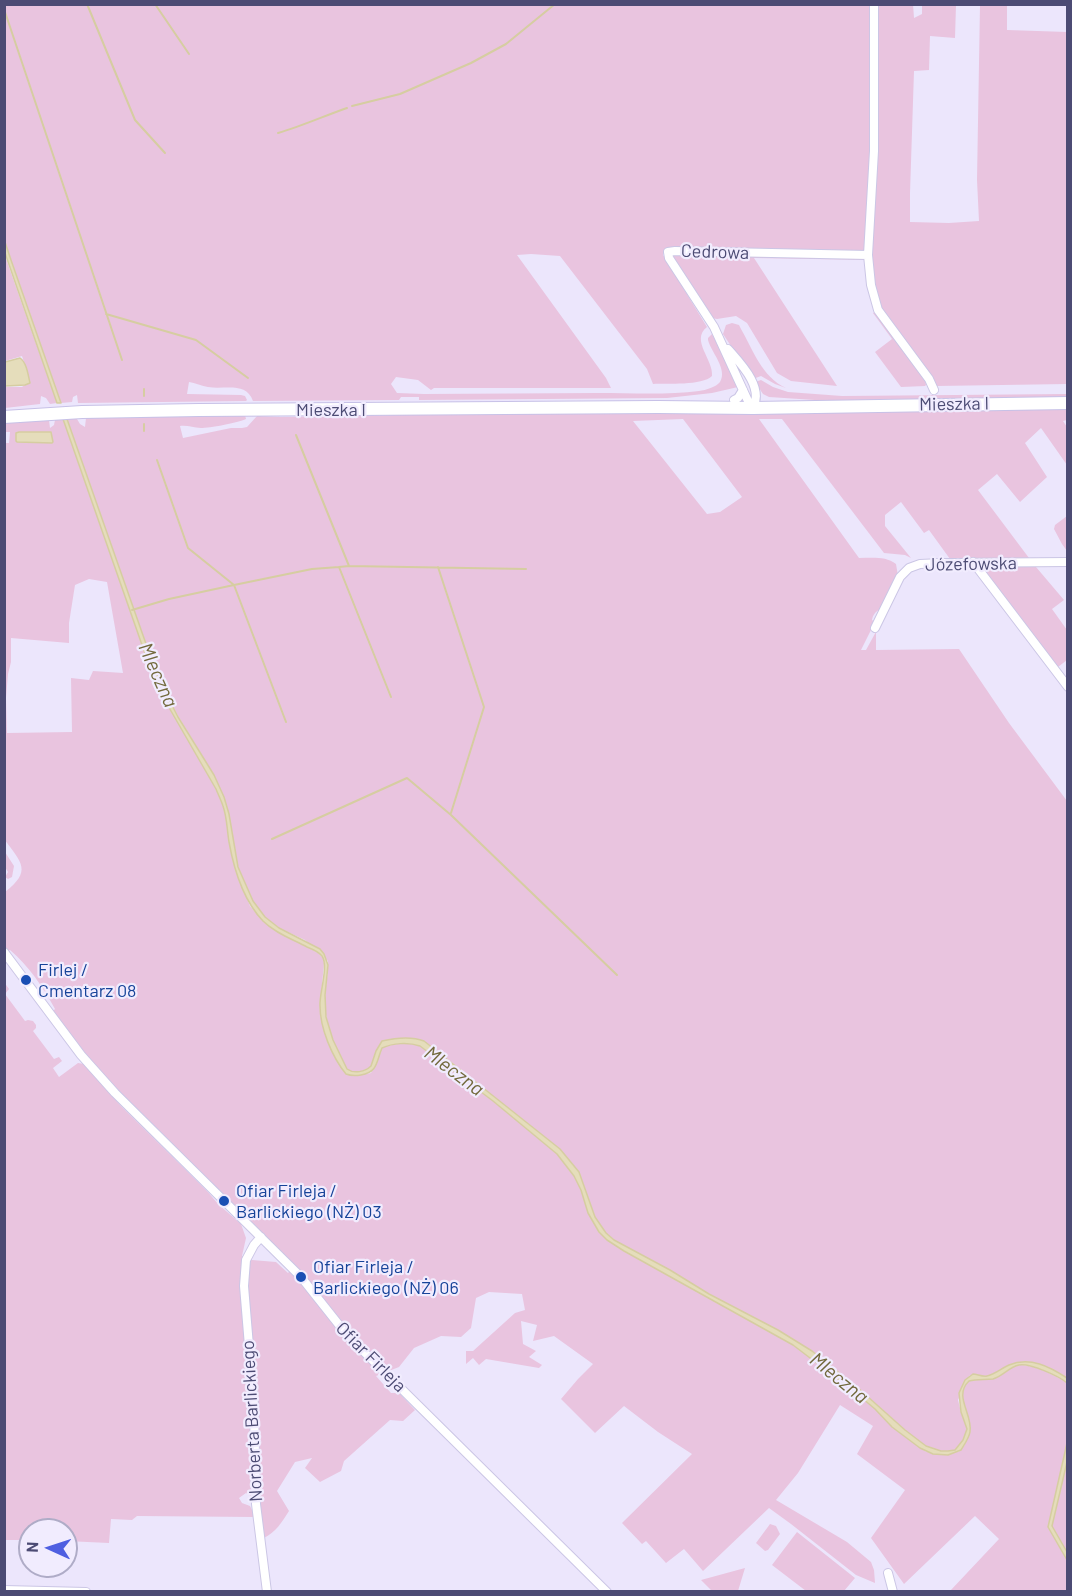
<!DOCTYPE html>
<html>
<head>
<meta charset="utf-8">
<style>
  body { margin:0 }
  #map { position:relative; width:1072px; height:1596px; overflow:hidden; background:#ece6fc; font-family:Barlow,sans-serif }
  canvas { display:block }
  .frame { position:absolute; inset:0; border:6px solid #4c4b74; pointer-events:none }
  .north { position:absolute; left:18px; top:1518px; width:60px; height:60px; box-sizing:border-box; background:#f1ecfe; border:2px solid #afacc7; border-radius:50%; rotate:273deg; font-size:16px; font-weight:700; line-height:24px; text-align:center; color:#4c4b74 }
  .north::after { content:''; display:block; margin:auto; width:21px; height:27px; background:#4f5fe1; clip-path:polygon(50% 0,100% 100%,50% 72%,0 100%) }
</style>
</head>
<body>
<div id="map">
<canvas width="1072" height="1596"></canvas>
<div class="frame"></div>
<div class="north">N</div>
</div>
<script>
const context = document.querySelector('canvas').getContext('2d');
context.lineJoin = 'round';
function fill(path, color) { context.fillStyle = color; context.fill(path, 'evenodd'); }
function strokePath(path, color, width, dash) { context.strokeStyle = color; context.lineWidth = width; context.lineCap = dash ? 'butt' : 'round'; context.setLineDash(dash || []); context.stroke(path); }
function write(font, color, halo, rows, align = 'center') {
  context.font = font + ' Barlow,sans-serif'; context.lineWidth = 4.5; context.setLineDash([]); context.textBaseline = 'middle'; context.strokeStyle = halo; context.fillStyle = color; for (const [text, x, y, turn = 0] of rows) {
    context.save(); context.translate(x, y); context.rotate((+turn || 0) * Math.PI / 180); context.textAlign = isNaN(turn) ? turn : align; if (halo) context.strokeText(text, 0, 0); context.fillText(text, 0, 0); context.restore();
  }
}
fill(new Path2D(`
  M913 4 914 18 922 14V5H956L955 38 930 36 929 70 914 71 910 193V222L949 223 979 221 977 180 980 5H1007V30L1067 32V384L936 386 879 306 871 260 754 258 837 386 791 381 777 373 747 323 736 316 717 319 712 318 673 257 676 253 666 249 664 251 663 255 707 327C690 340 714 360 712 376 702 386 667 383 653 384L647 369 560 256 531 254 517 255 606 378 611 388H434L431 390 418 380 396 377 391 384 397 393 424 394C482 394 540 393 598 393 630 393 669 395 699 391 706 390 716 387 720 382 728 369 711 352 708 340V338L712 334 737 382 738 387 712 393 667 398 419 400V397H401L399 400 253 401C246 381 225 390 208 387 202 386 195 383 189 382L187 394 241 395 245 396 247 400 246 401 78 403 77 395 73 397 72 402 61 403 5 242 4 5Z
  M4 253 57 403 50 404 46 398 41 396 40 404 5 408V387H22L30 381 22 356 5 361Z
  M876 311 925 379 926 385 925 386 901 387 875 352 892 339 873 313Z
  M732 323 739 325 741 329C753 350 762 377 786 388L775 384 761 376 753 379 723 334 726 325Z
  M761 380 773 387 788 392 842 396 1067 394V398L937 399 845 402 769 397 763 394 755 382Z
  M1018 409H1067V420L1063 421 1067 427V465L1041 428 1025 443 1047 477 1020 502 997 474 978 490 1032 562 950 559 929 530 924 533 901 502 885 515V526L911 558 905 555 884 553 782 419H759L859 558C872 558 886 556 896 564L898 576 879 610C875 612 873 615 872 620L875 622 861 650H866L883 619 876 633V650L959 649 1009 723 1067 801V1378C1050 1367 1029 1356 1009 1365 1002 1368 995 1374 987 1376 980 1377 976 1372 969 1376L958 1400 961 1412 967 1429 963 1440 955 1450 948 1451H941L926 1446 905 1430 858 1388 812 1351 778 1330 709 1294 670 1270 614 1240 606 1233 595 1217 579 1172 560 1149 424 1041C411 1036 395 1039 382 1041L371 1066C364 1072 354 1074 347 1069 335 1047 324 1023 325 998 325 986 329 973 328 961L305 940 279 928 265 917 253 901 238 867 229 814 224 797 214 775 178 716 158 678 67 419H77L80 424 85 427 86 418 245 415 246 419C238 423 209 428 201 428 193 428 188 425 180 426L183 438 231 428H242L247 427 257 416 281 417C442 414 603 412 763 411 848 410 933 413 1018 409ZM683 419 742 497 720 512 707 514 633 421Z
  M63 419 156 685 216 789 224 807 234 864 250 906 263 921 271 927 318 953 323 958 324 963 320 1007 340 1066 355 1076 371 1073 382 1048C394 1043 408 1042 420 1046L493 1101 557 1154 574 1176 581 1190 588 1213 599 1232 607 1240 624 1251 793 1345 856 1393 875 1409 892 1427 920 1448 927 1452H958C964 1448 966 1443 967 1436 968 1431 969 1426 969 1422 967 1411 958 1397 965 1386 970 1376 981 1380 990 1379 1000 1378 1007 1370 1015 1366 1027 1361 1058 1376 1067 1383V1443L1048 1527 1067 1560V1591H950L999 1539 975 1516 904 1584 871 1538 905 1490 857 1454 873 1426 840 1405 798 1473 776 1500 847 1542 871 1562 874 1570 875 1583 856 1575 791 1524 769 1508 703 1571 684 1549 666 1563 646 1541 642 1544 622 1523 692 1454 658 1432 624 1406 595 1433 561 1399 578 1379 593 1364 554 1336 533 1341 537 1325 521 1321 523 1344 536 1351 529 1357 542 1365 539 1368 486 1359 479 1365 473 1358 466 1364V1351H473L515 1313 525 1310 522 1294 489 1292 476 1298 471 1328 461 1337 441 1336 414 1348 399 1367 376 1376 391 1393H399L415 1410 403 1421 390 1420 344 1461 341 1471 320 1482 305 1468 312 1458 295 1462 277 1491 289 1511C282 1522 276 1532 264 1538L259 1501 246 1493 239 1498 242 1503 250 1506 253 1512V1517L137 1516 132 1520 111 1519 109 1543 66 1541V1530H30V1540H5L4 982 9 989 5 994 25 1021 28 1020 33 1021 36 1025V1028L33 1031 54 1059 59 1057 62 1061 53 1068 59 1077 78 1063 84 1064 121 1106 208 1192 218 1204 241 1224 246 1238 242 1256 252 1260 276 1262 288 1273 295 1265 99 1071 53 1011 55 1009C43 987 29 966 10 950L8 951 5 946V892C32 871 22 863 4 839V443H9L10 432H5V423L49 420 50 428 54 425 55 420ZM89 579 107 582 123 673 93 671 89 680 71 678 72 732 7 733 6 698 8 674 11 662V638L69 643V623L75 585Z
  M1067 516V551L1062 544 1054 529 1055 525Z
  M982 565 1036 567 1064 600 1052 609 1067 630V660L1058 667 981 569Z
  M5 852 14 866 12 877 8 879 5 877 8 872 5 867Z
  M1067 1462V1552L1052 1526Z
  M770 1524 776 1526 780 1534 768 1550 765 1551 756 1543Z
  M797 1532 855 1578 844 1591H806L772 1565Z
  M745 1568 738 1591H712L701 1580Z`), '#e9c4df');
const water = new Path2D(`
  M5 242 11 260 61 403H57L5 253Z
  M20 358C27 363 28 375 30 383L25 385 5 386V362Z
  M63 419H67L158 678 178 717 214 775 224 797 229 814 238 867 253 901 265 917 279 928 320 949 324 954 328 965 325 995 326 1017 333 1040 347 1069C354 1074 365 1072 371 1066L376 1051 382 1041C395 1038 411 1036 424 1041L560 1149 579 1172 595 1217 606 1233 614 1240 670 1270 709 1294 778 1330 812 1351 858 1388 905 1430 926 1446 941 1451H948L955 1450 963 1440 967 1429 961 1412 959 1393 965 1380 973 1374C977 1374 982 1377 987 1376 994 1375 1002 1368 1009 1365 1030 1356 1050 1367 1067 1378V1383C1059 1376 1030 1363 1019 1365 1009 1367 1003 1376 993 1379 985 1380 977 1379 969 1381 953 1396 973 1414 970 1432 969 1438 964 1445 961 1450L948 1455 933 1454 920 1448 892 1427 875 1409 856 1393 793 1345 624 1251 607 1240 599 1232 588 1213 581 1190 574 1176 557 1154 493 1101 420 1046C408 1042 393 1043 382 1048 376 1062 378 1072 361 1075 355 1076 351 1076 346 1074 332 1057 320 1028 320 1006 319 994 329 966 322 956 319 952 312 949 307 947 292 939 275 933 263 921 243 900 234 870 229 842 227 830 227 817 223 806 221 800 218 794 216 789L156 685Z
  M19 432H51L53 442 52 443 17 442 16 441V433Z
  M1067 1443V1462L1052 1526 1067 1552V1560L1048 1527Z`);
fill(water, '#e5ddbb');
strokePath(water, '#d6cda1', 1.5);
strokePath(new Path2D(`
  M87 4 135 120 165 153
  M155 4 189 54
  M4 9 122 360
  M352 106 400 94 471 63 506 44 555 4
  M278 133C302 126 324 116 347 108
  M106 314 196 340 248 378
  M144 396V389
  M144 424V431
  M296 435 349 566 526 569
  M157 460 188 548 234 585
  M349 566 339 567 391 697
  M438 567 484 707 451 813
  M132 610 169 599 234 585
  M286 722 234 585 312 569 339 567
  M272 839 407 778 451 815 617 975`), '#d6cda1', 2);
const street = new Path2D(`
  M874 4V151L868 255 871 285 878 310 929 379 934 390
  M728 349C741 364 764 387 753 408
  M734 400 738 398 743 390
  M753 408 748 401 714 327 669 258 668 252 675 251 868 255
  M973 562 1068 687
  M875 628 900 577 909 568 920 564 941 563 1068 562
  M4 952 81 1055 115 1093 301 1277 347 1335 607 1592
  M261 1237 254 1245 246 1260 244 1286 254 1406 256 1504 267 1592
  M888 1573 893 1592
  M4 1590 86 1592`);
const secondary = new Path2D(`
  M4 417 82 412 199 410 658 407 753 408 1068 403`);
strokePath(street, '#cbc6e5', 10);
strokePath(secondary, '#c7c1e7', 14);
strokePath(street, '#fff', 8);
strokePath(secondary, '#fff', 12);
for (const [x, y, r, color] of [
  [26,980,6,"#1a4fb4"],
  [224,1201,6,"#1a4fb4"],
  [301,1277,6,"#1a4fb4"]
]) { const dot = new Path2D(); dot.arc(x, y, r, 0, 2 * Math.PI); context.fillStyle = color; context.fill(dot); strokePath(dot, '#f1ecfe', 2); }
write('18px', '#4c4b74', '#f1ecfe', [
  ["Cedrowa",715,252,2],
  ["Mieszka I",954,404,-1],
  ["Mieszka I",331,410],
  ["Józefowska",971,564,-1],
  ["Ofiar Firleja",371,1357,45],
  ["Norberta Barlickiego",252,1421,-93]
]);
write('18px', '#164399', '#f1ecfe', [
  ["Firlej /",38,970],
  ["Cmentarz 08",38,991],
  ["Ofiar Firleja /",236,1191],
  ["Barlickiego (NŻ) 03",236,1212],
  ["Ofiar Firleja /",313,1267],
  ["Barlickiego (NŻ) 06",313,1288]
], 'left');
write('italic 20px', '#72693c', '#f1ecfe', [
  ["Mleczna",158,675,66],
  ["Mleczna",454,1071,37],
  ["Mleczna",839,1378,39]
]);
</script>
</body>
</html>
